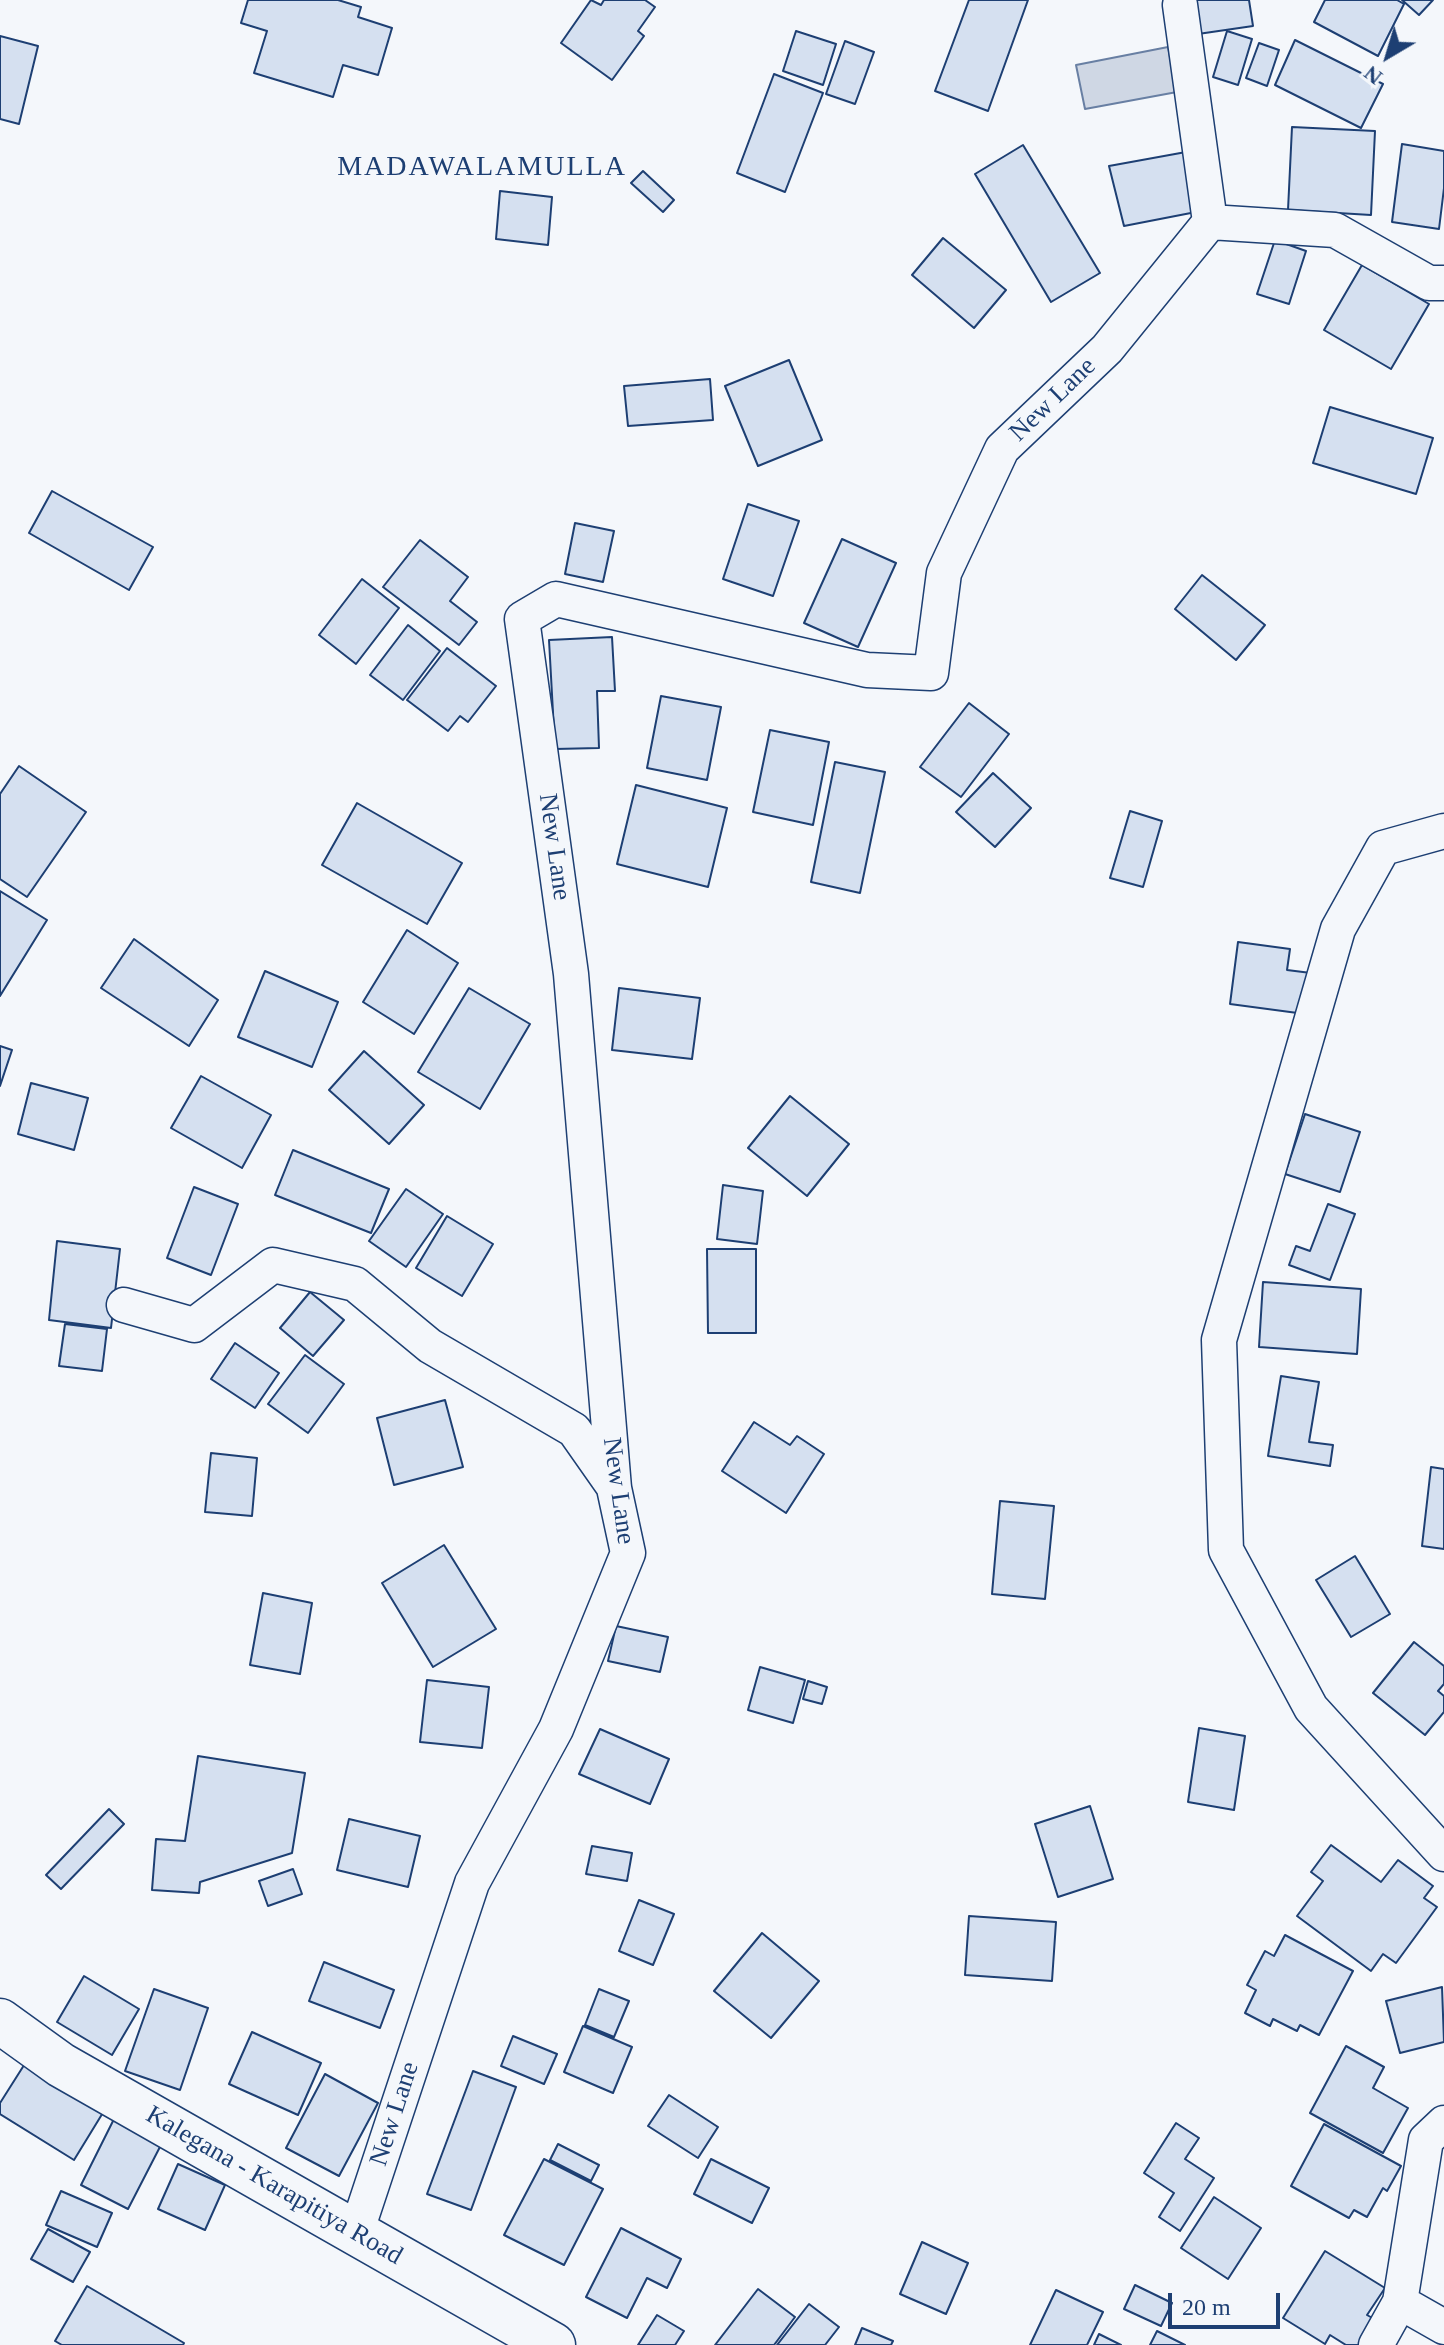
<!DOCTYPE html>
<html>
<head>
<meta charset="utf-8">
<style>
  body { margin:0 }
  #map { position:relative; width:1444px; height:2345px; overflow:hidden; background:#f4f7fb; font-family:"Times New Roman",serif }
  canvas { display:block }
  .north { position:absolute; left:1348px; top:16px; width:80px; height:80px; -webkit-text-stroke:6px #f4f7fb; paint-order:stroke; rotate:218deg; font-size:22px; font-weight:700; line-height:32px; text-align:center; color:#1d3f73 }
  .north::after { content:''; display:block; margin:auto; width:28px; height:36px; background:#1d3f73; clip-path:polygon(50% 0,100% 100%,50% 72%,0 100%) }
  .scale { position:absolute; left:1168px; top:2293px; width:112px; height:36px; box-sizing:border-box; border:4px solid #1d3f73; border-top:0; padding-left:10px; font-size:24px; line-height:28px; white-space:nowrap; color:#1d3f73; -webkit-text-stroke:6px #f4f7fb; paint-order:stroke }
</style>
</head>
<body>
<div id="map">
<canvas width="1444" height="2345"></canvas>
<div class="north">N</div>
<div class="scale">20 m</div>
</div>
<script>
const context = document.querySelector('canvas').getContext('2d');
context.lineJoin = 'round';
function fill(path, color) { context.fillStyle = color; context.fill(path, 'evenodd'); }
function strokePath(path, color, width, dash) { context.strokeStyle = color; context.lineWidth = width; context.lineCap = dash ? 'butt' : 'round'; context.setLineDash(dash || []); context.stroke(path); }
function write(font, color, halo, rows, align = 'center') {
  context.font = font + ' "Times New Roman",serif'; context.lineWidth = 6; context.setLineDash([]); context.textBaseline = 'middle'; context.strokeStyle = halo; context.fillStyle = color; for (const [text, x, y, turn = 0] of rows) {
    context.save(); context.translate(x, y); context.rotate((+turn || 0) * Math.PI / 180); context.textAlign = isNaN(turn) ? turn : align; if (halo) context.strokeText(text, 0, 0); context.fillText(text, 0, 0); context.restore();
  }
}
const water = new Path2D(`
  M1168 47 1177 92 1085 109 1076 65Z`);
fill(water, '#cfd7e4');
strokePath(water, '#687fa3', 2);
const building = new Path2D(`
  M248 0H338L361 7 358 17 392 28 378 75 343 65 333 97 254 73 267 31 241 23Z
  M591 0 601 5 604 0H645L655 7 638 31 644 36 612 80 561 43Z
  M969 0H1028L988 111 935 91Z
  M1192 0H1249L1253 26 1198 34Z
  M1325 0H1397L1404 4 1378 56 1314 22Z
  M1402 0H1433L1419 15Z
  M796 31 836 44 823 85 783 71Z
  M1227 31 1252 39 1238 85 1213 77Z
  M0 36 38 46 19 124 0 119Z
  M1295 40 1383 84 1361 128 1275 85Z
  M845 41 874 52 855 104 826 94Z
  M1259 43 1279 50 1267 86 1246 78Z
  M774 74 823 93 785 192 737 173Z
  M1292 127 1375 131 1371 215 1288 210Z
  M1402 144 1444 151V188L1439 229 1392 222Z
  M1023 145 1100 273 1051 302 975 174Z
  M1186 152 1196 212 1124 226 1109 166Z
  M643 171 674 200 663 212 631 183Z
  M500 191 552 197 548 245 496 239Z
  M943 238 1006 290 974 328 912 275Z
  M1275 240 1306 251 1289 304 1257 294Z
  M1362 265 1429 304 1391 369 1324 330Z
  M789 360 822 440 758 466 725 386Z
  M710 379 713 420 628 426 624 386Z
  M1330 407 1433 438 1416 494 1313 463Z
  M52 491 153 547 129 590 29 533Z
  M748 504 799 521 773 596 723 579Z
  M575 523 614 531 603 582 565 574Z
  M842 539 896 563 858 647 804 623Z
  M420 540 468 577 450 601 477 622 459 645 383 587Z
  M1202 575 1265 625 1236 660 1175 609Z
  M362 579 399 608 356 664 319 635Z
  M408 625 440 651 403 700 370 675Z
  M612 637 615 691H597L599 748 555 749 549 640Z
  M447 648 496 686 468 722 460 716 448 731 407 700Z
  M661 696 721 707 707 780 647 768Z
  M969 703 1009 734 961 797 920 767Z
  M770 730 829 742 813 825 753 812Z
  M835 762 885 772 860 893 811 882Z
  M19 766 86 812 27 897 0 879V794Z
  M993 773 1031 808 995 847 956 812Z
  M636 785 727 808 708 887 617 864Z
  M357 803 462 863 427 924 322 865Z
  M1130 811 1162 821 1143 887 1110 878Z
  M0 891 47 920 0 996Z
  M407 930 458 963 414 1034 363 1002Z
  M134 939 218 1000 189 1046 101 988Z
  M1238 942 1290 949 1287 970 1311 973 1305 1014 1230 1004Z
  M265 971 338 1002 312 1067 238 1037Z
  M469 988 530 1024 480 1109 418 1072Z
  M619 988 700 998 692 1059 612 1050Z
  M0 1046 12 1050 0 1086Z
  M364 1051 424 1105 389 1144 329 1090Z
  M201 1076 271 1115 242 1168 171 1128Z
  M31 1083 88 1098 74 1150 18 1134Z
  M790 1096 849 1144 807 1196 748 1148Z
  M1305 1114 1360 1132 1340 1192 1285 1174Z
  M293 1150 389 1189 371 1233 275 1195Z
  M723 1185 763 1191 757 1244 717 1239Z
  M194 1187 238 1204 211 1275 167 1258Z
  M406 1189 443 1214 406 1267 369 1241Z
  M1328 1204 1355 1214 1330 1280 1289 1265 1296 1246 1310 1251Z
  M447 1216 493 1244 462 1296 416 1268Z
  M57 1241 120 1249 111 1328 49 1320Z
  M707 1249H756V1333H708Z
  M1263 1282 1361 1289 1357 1354 1259 1347Z
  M310 1292 344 1320 313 1356 280 1328Z
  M65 1324 107 1329 102 1371 59 1366Z
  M235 1343 279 1373 255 1408 211 1379Z
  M305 1355 344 1384 308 1433 268 1404Z
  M1281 1376 1319 1382 1309 1442 1333 1445 1330 1466 1268 1456Z
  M445 1400 463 1467 394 1485 377 1418Z
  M754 1422 790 1445 797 1436 824 1454 786 1513 722 1471Z
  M211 1453 257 1458 252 1516 205 1512Z
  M1431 1467 1444 1469V1549L1422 1546Z
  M1000 1501 1054 1506 1045 1599 992 1594Z
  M444 1545 496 1629 433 1667 382 1583Z
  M1355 1556 1390 1614 1351 1637 1316 1580Z
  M263 1593 312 1603 300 1674 250 1665Z
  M616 1626 668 1637 660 1672 608 1661Z
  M1414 1642 1444 1666V1684L1438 1691 1444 1696V1712L1425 1735 1373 1693Z
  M760 1667 805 1680 793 1723 748 1710Z
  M427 1680 489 1687 482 1748 420 1742Z
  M808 1681 827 1687 822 1704 803 1699Z
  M1199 1728 1245 1736 1234 1810 1188 1802Z
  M600 1729 669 1759 650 1804 579 1774Z
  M198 1756 305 1773 292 1853 200 1882 199 1893 152 1890 156 1839 185 1841Z
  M1090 1806 1113 1879 1058 1897 1035 1824Z
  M109 1809 124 1824 61 1889 46 1875Z
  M349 1819 420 1836 408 1887 337 1870Z
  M1331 1845 1381 1882 1398 1860 1433 1886 1424 1898 1437 1907 1396 1963 1383 1954 1371 1971 1297 1916 1323 1881 1311 1872Z
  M592 1846 632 1853 627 1881 586 1874Z
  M293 1869 302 1894 268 1906 259 1881Z
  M639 1900 674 1914 653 1965 619 1951Z
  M969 1916 1056 1922 1052 1981 965 1975Z
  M762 1933 819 1981 771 2038 714 1991Z
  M1285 1935 1353 1971 1319 2035 1300 2025 1297 2031 1273 2019 1270 2026 1245 2013 1256 1990 1247 1985 1265 1951 1274 1956Z
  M324 1962 394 1990 380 2028 309 2001Z
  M84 1976 139 2009 112 2055 57 2022Z
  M1442 1987 1444 2042 1400 2053 1386 2001Z
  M154 1989 208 2008 180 2090 125 2071Z
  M599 1989 629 2001 614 2037 585 2025Z
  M583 2026 632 2047 613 2093 564 2072Z
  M252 2032 321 2063 298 2115 229 2084Z
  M513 2036 557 2054 544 2084 501 2066Z
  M1346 2046 1384 2067 1373 2088 1408 2108 1383 2153 1310 2113Z
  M26 2062 104 2111 74 2160 0 2114V2103Z
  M473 2071 516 2087 471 2210 427 2194Z
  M325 2074 378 2103 339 2176 286 2148Z
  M669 2095 718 2127 698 2158 648 2126Z
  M115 2117 163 2141 128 2209 81 2185Z
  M1176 2123 1199 2138 1185 2159 1214 2178 1180 2231 1159 2217 1174 2193 1144 2173Z
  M1324 2124 1401 2166 1387 2191 1383 2188 1367 2217 1354 2210 1349 2218 1291 2186Z
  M558 2144 599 2165 591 2181 550 2160Z
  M544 2159 603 2189 564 2265 504 2235Z
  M711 2159 769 2188 752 2223 694 2194Z
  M178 2164 225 2185 205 2230 158 2209Z
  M61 2191 112 2213 97 2247 46 2225Z
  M1214 2197 1261 2228 1228 2279 1181 2248Z
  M621 2228 681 2259 667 2288 647 2278 627 2318 586 2297Z
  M48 2229 90 2252 73 2282 31 2259Z
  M922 2242 968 2263 946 2314 900 2294Z
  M1325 2251 1385 2288 1367 2315 1376 2320 1361 2345H1346L1330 2335 1325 2344 1283 2318Z
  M1135 2285 1172 2303 1161 2326 1124 2309Z
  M87 2286 184 2343 183 2345H62L55 2341Z
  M758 2289 795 2317 774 2345H715Z
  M1056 2290 1103 2312 1087 2345H1030Z
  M809 2304 839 2327 825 2345H777Z
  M657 2315 684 2331 675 2345H638Z
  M862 2328 893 2341 891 2345H855Z
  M1157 2331 1185 2345H1150Z
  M1099 2334 1121 2345H1094Z`);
fill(building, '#d5e0f0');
strokePath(building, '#1d3f73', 2);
const minor = new Path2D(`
  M1180 5 1210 222
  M1444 831 1383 848 1338 929 1219 1340 1226 1550 1311 1708 1444 1854
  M124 1305 194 1325 273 1265 355 1284 430 1346 574 1430 614 1487
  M1444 2123 1426 2140 1400 2302 1444 2327
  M356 2233 472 1883 556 1729 628 1553 614 1488 571 974 522 619 556 599 867 670 931 673 944 573 1002 449 1107 349 1210 222 1335 230 1429 283H1444
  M1376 2345 1400 2302`);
const secondary = new Path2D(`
  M0 2021 61 2065 553 2345`);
strokePath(minor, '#1d3f73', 37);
strokePath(secondary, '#1d3f73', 47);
strokePath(minor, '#f4f7fb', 34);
strokePath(secondary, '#f4f7fb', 44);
write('26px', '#1d3f73', '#f4f7fb', [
  ["New Lane",1053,400,-44],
  ["New Lane",554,847,82],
  ["New Lane",618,1491,82],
  ["New Lane",395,2114,-72],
  ["Kalegana - Karapitiya Road",274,2186,30]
]);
context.letterSpacing = '2px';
write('28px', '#1d3f73', '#f4f7fb', [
  ["MADAWALAMULLA",482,168]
]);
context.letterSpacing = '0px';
</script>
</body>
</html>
